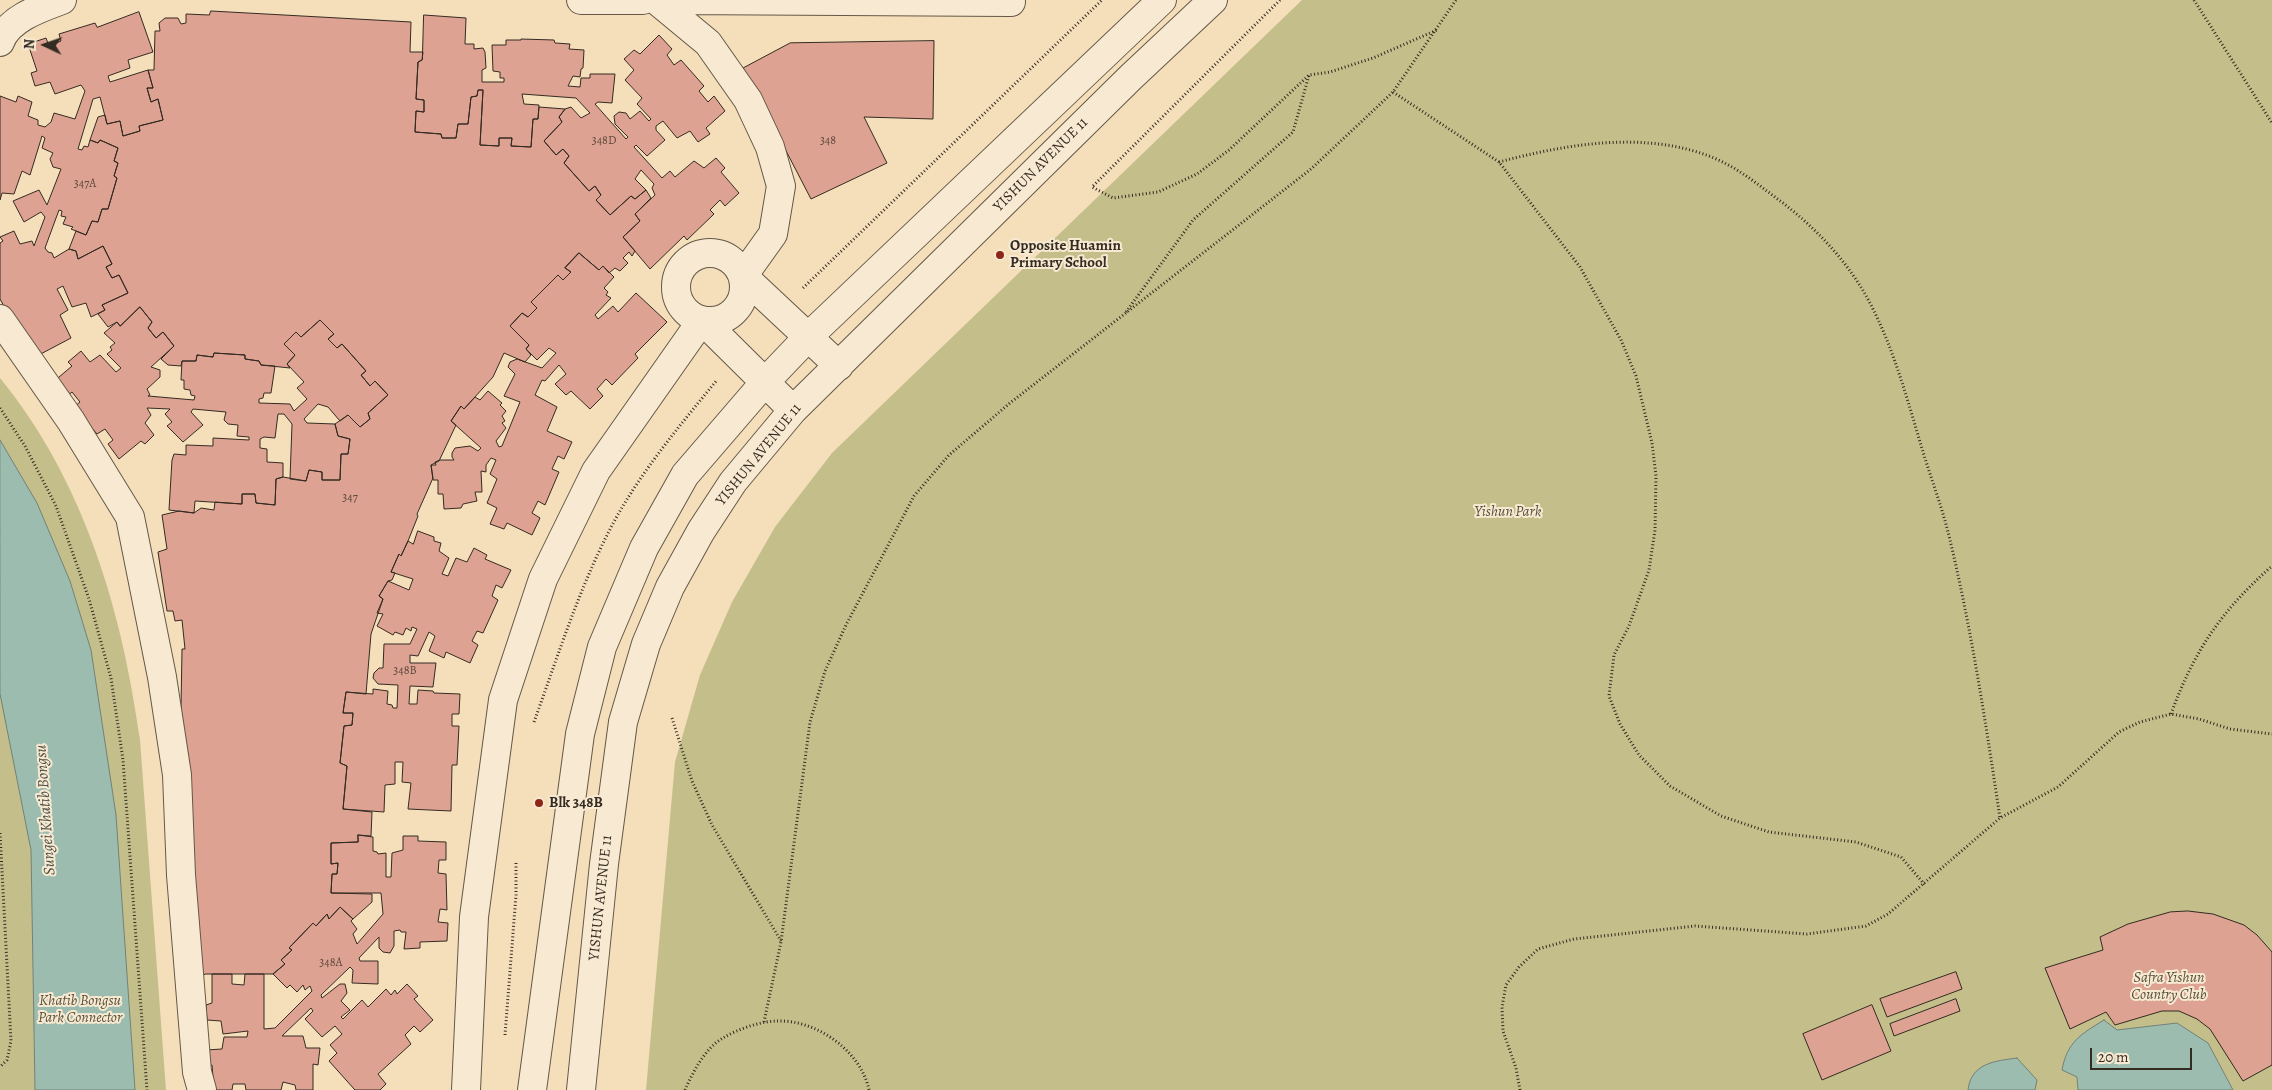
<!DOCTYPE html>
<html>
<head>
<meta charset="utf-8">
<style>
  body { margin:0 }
  #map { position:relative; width:2272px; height:1090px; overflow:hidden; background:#f5deba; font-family:Alegreya,serif }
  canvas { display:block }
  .north { position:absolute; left:20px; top:20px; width:50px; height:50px; -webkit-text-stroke:4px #f8ead2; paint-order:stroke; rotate:273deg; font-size:14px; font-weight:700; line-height:20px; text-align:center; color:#342b22 }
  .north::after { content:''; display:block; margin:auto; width:18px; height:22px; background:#342b22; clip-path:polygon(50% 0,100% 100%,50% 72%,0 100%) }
  .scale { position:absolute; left:2090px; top:1048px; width:102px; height:22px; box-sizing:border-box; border:2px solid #342b22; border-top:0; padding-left:6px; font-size:15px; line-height:18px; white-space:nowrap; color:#342b22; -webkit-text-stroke:4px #f8ead2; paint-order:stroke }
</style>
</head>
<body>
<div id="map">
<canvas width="2272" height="1090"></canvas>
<div class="north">N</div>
<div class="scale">20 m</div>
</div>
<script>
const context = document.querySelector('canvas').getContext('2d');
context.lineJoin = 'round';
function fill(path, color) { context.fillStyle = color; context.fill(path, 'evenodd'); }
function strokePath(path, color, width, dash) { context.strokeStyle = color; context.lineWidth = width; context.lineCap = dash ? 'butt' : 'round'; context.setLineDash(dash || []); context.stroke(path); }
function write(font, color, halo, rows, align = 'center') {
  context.font = font + ' Alegreya,serif'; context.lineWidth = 4; context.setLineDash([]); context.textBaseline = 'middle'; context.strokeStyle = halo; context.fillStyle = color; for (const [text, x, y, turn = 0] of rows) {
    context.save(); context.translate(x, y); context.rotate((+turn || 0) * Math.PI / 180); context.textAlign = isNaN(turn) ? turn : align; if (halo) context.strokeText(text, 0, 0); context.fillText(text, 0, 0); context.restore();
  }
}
fill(new Path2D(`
  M1302 0H2272V1090H646L675 762 700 675 732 602 775 527 832 453Z
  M0 378C84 481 122 610 140 740L166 1090H0Z`), '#c4bf8a');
const water = new Path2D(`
  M0 440 37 503 70 581 91 650 116 815 135 1090H35L31 850 0 694Z
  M2104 1020 2117 1030 2177 1023 2208 1043 2233 1090H2078L2077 1077 2062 1070C2067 1042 2081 1034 2104 1020Z
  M2017 1058 2037 1080 2035 1090H1968C1971 1063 1995 1061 2017 1058Z`);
fill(water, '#9cbcaf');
strokePath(water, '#728277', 1);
const building = new Path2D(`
  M211 11 411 22 410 52H423L422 60 418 62 416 99 424 100V112L416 111 415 132 441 134 442 138H456L458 124H468L471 97 477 96 478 90H483L480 145 499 146V138H512L511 146 531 147 533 119H538L539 107 565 109 559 117 562 122 544 141 556 155 563 149 569 156 564 163 589 191 595 186 601 195 596 200 610 215 631 196 635 199 646 190 651 198 635 214 640 221 623 237 635 251 632 256 629 252 623 258 628 263 620 271 615 268 609 273 603 266 599 270 579 253 565 268 571 272 563 280 558 275 531 302 537 308 528 317 522 313 510 326 529 345 526 349 531 355 525 362 504 353 493 377 464 409 461 406 451 421 456 425 439 461 431 465 433 478 417 514 418 516 408 541 401 556 399 554 391 572 395 573 392 580 388 581 379 596 383 599 371 634 366 694 346 692 343 713H353L352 725 344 726 340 763 347 766 343 809 372 812 371 836 358 835V842L331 843V864L338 863 337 874H332L331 893 372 894V902L353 919 340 907 329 919 327 914 316 926 313 923 289 948 292 950 281 960 285 964 273 974H205L197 981 181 707 182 649H185L182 620 175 621 173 611H167L158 552 167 549 162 515 179 511 194 513 201 508 214 510 215 502 242 504V494H255L256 503 275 505 276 479 283 477 306 481 309 470 322 472V480H340L341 454H348L350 439 338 436 335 424 348 415 360 427 370 419 368 413 388 395 375 381 370 386 361 375 366 371 342 344 337 348 328 339 334 334 320 320 301 337 296 332 284 344 295 355 287 364 290 368 261 365 259 361 245 359V355L214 353 213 357 197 355 196 361H182L181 366 168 365 161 359 174 346 163 332 156 338 148 328 152 322 140 307 120 326 117 322 108 327 98 314 105 310 102 305 128 293 119 275 112 278 106 267 112 264 103 246 78 259 76 251 69 249 76 231 86 235 92 221 98 222 102 209H108L117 178 114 176 118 163 114 161 118 148 100 140 98 143 90 140 98 117 105 115 107 124 120 121 123 136 140 131 139 126 163 120 158 99 151 102 147 88H153L148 70H154L155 31H160L159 23 165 18H178L181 24 186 23V14L209 15Z
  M139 12 153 52 128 60 130 68 108 76 110 82 148 70 153 88H147L151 102 158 99 163 120 139 126 140 131 123 136 120 121 107 124 100 97 93 99 78 149 82 150 84 146 88 147 90 140 98 143 100 140 118 148 114 161 118 163 114 176 117 178 108 209H102L98 222 92 221 86 235 71 229 73 227 63 224 66 217 61 216 62 211 59 210 45 248 48 252 52 253 54 258 69 249 76 251 78 259 103 246 112 264 106 267 112 278 119 275 128 293 102 305 105 310 91 317 86 303 72 307 63 286 57 289 68 310 60 315 71 338 35 357 15 316 10 317 0 299V243L3 241 0 237 14 231 20 244 32 241 34 246 45 217 41 212 24 222 13 201 39 190 47 205 61 169 53 167 50 159 53 153 42 148 45 138 42 136 30 175 22 171 14 194 2 193 0 200V96L16 102 18 96 32 102 28 116 38 120V125L45 127 51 122 54 113 75 119 85 91 81 85 55 94 50 82 35 86 31 73 37 71 28 44 46 38 49 46 61 41 59 34 95 23 97 27Z
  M424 15 466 18 465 44H474V49L483 48 485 52 486 68 482 70V82H504V78H500V72L493 71 492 45H506V40H521V39L554 40 555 43 570 44 569 49 584 50 583 68 581 69 580 77 573 76 568 86 580 87 581 78H590V74H615L612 103 598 102 595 104 626 139 628 137 615 124 614 116 619 112 626 113 630 119 640 111 649 121 651 119 637 104 642 98 625 80 634 70 624 59 634 50 640 54 659 35 672 49 667 55 674 65 681 60 704 86 699 91 708 102 714 96 725 111 706 128 710 134 698 142 690 131 677 138 663 121 656 126V130L665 140 647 156 636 145 634 147 662 178 670 171 675 177 694 161 704 168 716 158 725 168 721 172 739 193 725 206 720 200 710 210 714 214 687 240 684 236 650 269 623 237 640 221 635 214 655 195 652 188 654 184 641 170 635 179 646 190 635 199 631 196 610 215 596 200 601 195 595 186 589 191 564 163 569 156 563 149 556 155 544 141 562 122 559 117 565 109 571 107 581 118 590 113 576 98 522 94 524 104 539 105 538 119H533L531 147 511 146 512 138H499V146L480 145 483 90H478L477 96 471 97 468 124H458L456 138H442L441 134 415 132 416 111 424 112V100L416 99 418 62 422 60Z
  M934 41 933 119 864 117 887 163 811 199 743 68 790 43Z
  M579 253 599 270 603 266 614 277 604 288 608 292 606 295 611 298 595 315 598 319 613 306 618 312 636 293 667 322 635 354 638 358 612 385 606 379 597 389 603 396 590 409 571 391 566 395 555 384 566 374 559 365 545 381 542 380 535 395 557 407 547 431 572 442 564 459 558 456 552 469 559 472 545 505 538 501 532 513 540 518 532 535 507 523 504 529 490 524 497 508 487 503 497 479 490 474 496 460 491 458 486 465V472L481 471 482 492H475L477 501 463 504 461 508 444 509 443 494H438V480H433L431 465H436L435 462 440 460H454L452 457V453L455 448 470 446 478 451 481 448 451 421 461 406 464 409 475 397 480 400 488 391 502 403 500 405 506 411 502 416 505 421 502 423 506 428 496 441 499 447 502 446 520 402 504 396 515 374 508 367 510 362 517 359 542 368 556 353 549 348 537 360 526 349 529 345 510 326 522 313 528 317 537 308 531 302 558 275 563 280 571 272 565 268Z
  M140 307 152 322 148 328 156 338 163 332 174 346 151 367 160 370V377L147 389 150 395 148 396 194 400 195 396 191 395 190 390 184 389V380H181L182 361H196L197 355 213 357 214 353 245 355V359L259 361 261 365 275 366 271 393H264L263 398 259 399V403L290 404 294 411 307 399 297 388 304 382 287 364 295 355 284 344 296 332 301 337 320 320 334 334 328 339 337 348 342 344 366 371 361 375 370 386 375 381 388 395 368 413 370 419 360 427 348 415 340 421 328 407 318 404 304 419 307 423 335 424 338 436 350 439 348 454H341L340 480H322V472L309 470 306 481 290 479 292 424 284 414H278L275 438 264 437 260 439V448L267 449V462L283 463V477L276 479 275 505 256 503 255 494H242V504L195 501 194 513 169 510 172 460 174 454 186 455V445L213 446V438L249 440V437L237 436 238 425 228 424 224 420 226 412 193 409 191 412 203 425 183 442 167 426 172 422 165 414 170 409 147 408 151 415 145 423 154 435 145 444 141 441 119 459 108 444 113 440 105 429 97 434 74 407 80 402 72 392 65 398 52 383 72 366 68 362 81 351 90 362 100 355 116 372 121 368 107 354 112 350 110 347 115 343 104 333 117 322 120 326Z
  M418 531 434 537V541L441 543 439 551 449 558 442 574 448 576 456 558 467 562 474 548 487 555 485 559 511 570 502 588 496 585 492 596 498 600 483 633 477 631 472 641 478 645 470 663 446 652 444 658 429 651 435 636 429 632 418 656 410 655V663H436L433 687 410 686 409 704H417L418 690 433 691 434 693 460 694 459 714H452V726H459L457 765H452L451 811 408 809 411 783 402 782 403 762H395V784L385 785 384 812 343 809 347 766 340 763 344 726 352 725 353 713H343L346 692 373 694V689L388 691 387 704 392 705 393 708H397L398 685 378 684 373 678 374 673 379 668H383L384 644H410L417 629 412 627 411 631 406 628 403 635 395 632 393 635 377 626 383 614 377 613 383 599 379 596 388 581 409 590 413 579 391 572 399 554 401 556 408 541 413 544Z
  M358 835 373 837V851L377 852 378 854 386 853V877H391L392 853 403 850V836H418V841L446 842V860H439L438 873 446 874 447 910 440 909 438 922 448 923 447 941 420 942V948L404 949 406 932H401L400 930 394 931V946L390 953 383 952 379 948V937L359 958 360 961H378V984L352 983 353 970 350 967 321 995 322 998 340 984H345L347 993 341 1001 350 1010 341 1017 343 1019 362 1000 368 1007 386 989 391 995 395 990 397 994 407 984 418 996 414 999 433 1020 420 1032 414 1026 405 1035 411 1044 378 1074 386 1084 380 1090H355L329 1061 337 1053 330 1045 342 1034 335 1026 322 1037 305 1019 313 1011 311 1008 282 1036H303L306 1048H320L318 1065 313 1064V1090H296L295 1085 283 1082 281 1090H246L245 1084H233L232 1090H214L212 1065 208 1066 206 1050 222 1049 224 1037H247L248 1031 223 1034 221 1021 207 1020 206 1005 212 1003V974H232V984L244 985 245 974H264V1029L275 1028 312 991 310 986 305 990 303 985 297 992 290 985 287 988 273 974 285 964 281 960 292 950 289 948 313 923 316 926 327 914 329 919 340 907 353 919 351 921 357 929 353 934 357 944 383 914 381 893H331L332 874H337L338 863 331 864V843L358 842Z
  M2188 911 2213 914 2244 925 2257 935 2272 952V1065L2243 1081 2210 1029 2197 1019 2179 1011H2162L2115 1025 2106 1012 2070 1029 2045 968 2103 950 2100 937 2128 924 2170 912Z
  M1956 972 1962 989 1887 1017 1880 999Z
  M1956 999 1960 1011 1894 1036 1890 1024Z
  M1872 1005 1891 1051 1822 1080 1803 1034Z`);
fill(building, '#dda291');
strokePath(building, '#342b22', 1);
const minor = new Path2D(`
  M581 0H643
  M656 0 708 43 748 100 770 147 781 186 773 234 743 276 839 366
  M677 0 1011 2
  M0 42C8 19 40 8 62 0
  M676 287a34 34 0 1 1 68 0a34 34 0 1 1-68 0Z
  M0 319 71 421 130 517 162 677 177 775 181 875 197 1072 202 1090
  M466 1090 474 917 503 700 543 579 596 471 702 320 793 410
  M532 1090 580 734 602 647 644 548 685 475 765 382 809 336 1162 0
  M581 1090 604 864 623 722 646 644 670 587 701 531 733 482 793 410 1131 77 1213 0`);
strokePath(minor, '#645848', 30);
strokePath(new Path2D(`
  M1280 0 1092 187 1113 198 1158 192 1197 174 1229 150 1309 75 1330 72 1373 58 1437 30
  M2194 0 2272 123
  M1393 92 1499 162 1580 267 1621 340 1636 376 1652 443 1656 476 1655 530 1649 570 1629 626 1614 655 1609 696 1620 724 1639 755 1670 786 1721 816 1769 832 1856 842 1901 857 1925 885
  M1499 162C1567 144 1646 130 1714 158 1740 169 1761 187 1783 203 1819 231 1850 264 1871 305 1895 352 1908 402 1923 452 1932 481 1943 510 1950 540 1972 632 1986 725 2000 818
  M803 288 1102 0
  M1126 312 1193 220 1293 132 1309 75
  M0 408 25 446 56 506 89 599 111 678 123 760 147 1090
  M2171 714C2194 651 2221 611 2272 566
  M672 718 692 781 712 825 781 941
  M534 722C559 653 581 582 616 518 644 468 681 424 717 380
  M0 833 11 1041 7 1060 0 1067
  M764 1022 781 942 810 722 825 671 846 625 914 496 949 455 1010 403 1311 169 1393 92 1456 0
  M505 1035 516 895V861
  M685 1090C693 1072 705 1048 723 1038 738 1029 761 1021 778 1021 817 1020 861 1051 869 1090
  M1520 1090 1516 1068 1503 1031 1502 1007 1506 985 1519 967 1538 949 1574 939 1695 926 1807 934 1866 926 1888 914 2000 818 2058 787 2119 732 2140 722 2171 714 2199 719 2230 729 2272 734`), '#342b22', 3, [1, 2.5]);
strokePath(minor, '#f8ead2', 28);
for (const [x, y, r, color] of [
  [1000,255,5,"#8f2418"],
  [539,803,5,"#8f2418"]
]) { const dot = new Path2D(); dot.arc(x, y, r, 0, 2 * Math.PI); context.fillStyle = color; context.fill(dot); strokePath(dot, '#f8ead2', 2); }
write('12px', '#5e493e', null, [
  ["348D",604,141],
  ["348",828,141],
  ["347A",85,184],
  ["347",350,498],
  ["348B",405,671],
  ["348A",331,963]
]);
write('15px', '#342b22', '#f8ead2', [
  ["YISHUN AVENUE 11",1041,165,-45],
  ["YISHUN AVENUE 11",759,455,-51],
  ["YISHUN AVENUE 11",601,898,-84]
]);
write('bold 15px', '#342b22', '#f8ead2', [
  ["Opposite Huamin",1010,246],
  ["Primary School",1010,263],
  ["Blk 348B",549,803]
], 'left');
write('italic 15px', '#58503c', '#f8ead2', [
  ["Yishun Park",1508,512],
  ["Safra Yishun",2169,978],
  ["Country Club",2169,995],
  ["Khatib Bongsu",80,1001],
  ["Park Connector",80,1018]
]);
write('italic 16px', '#4e4f45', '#f8ead2', [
  ["Sungei Khatib Bongsu",46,810,-94]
]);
</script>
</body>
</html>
